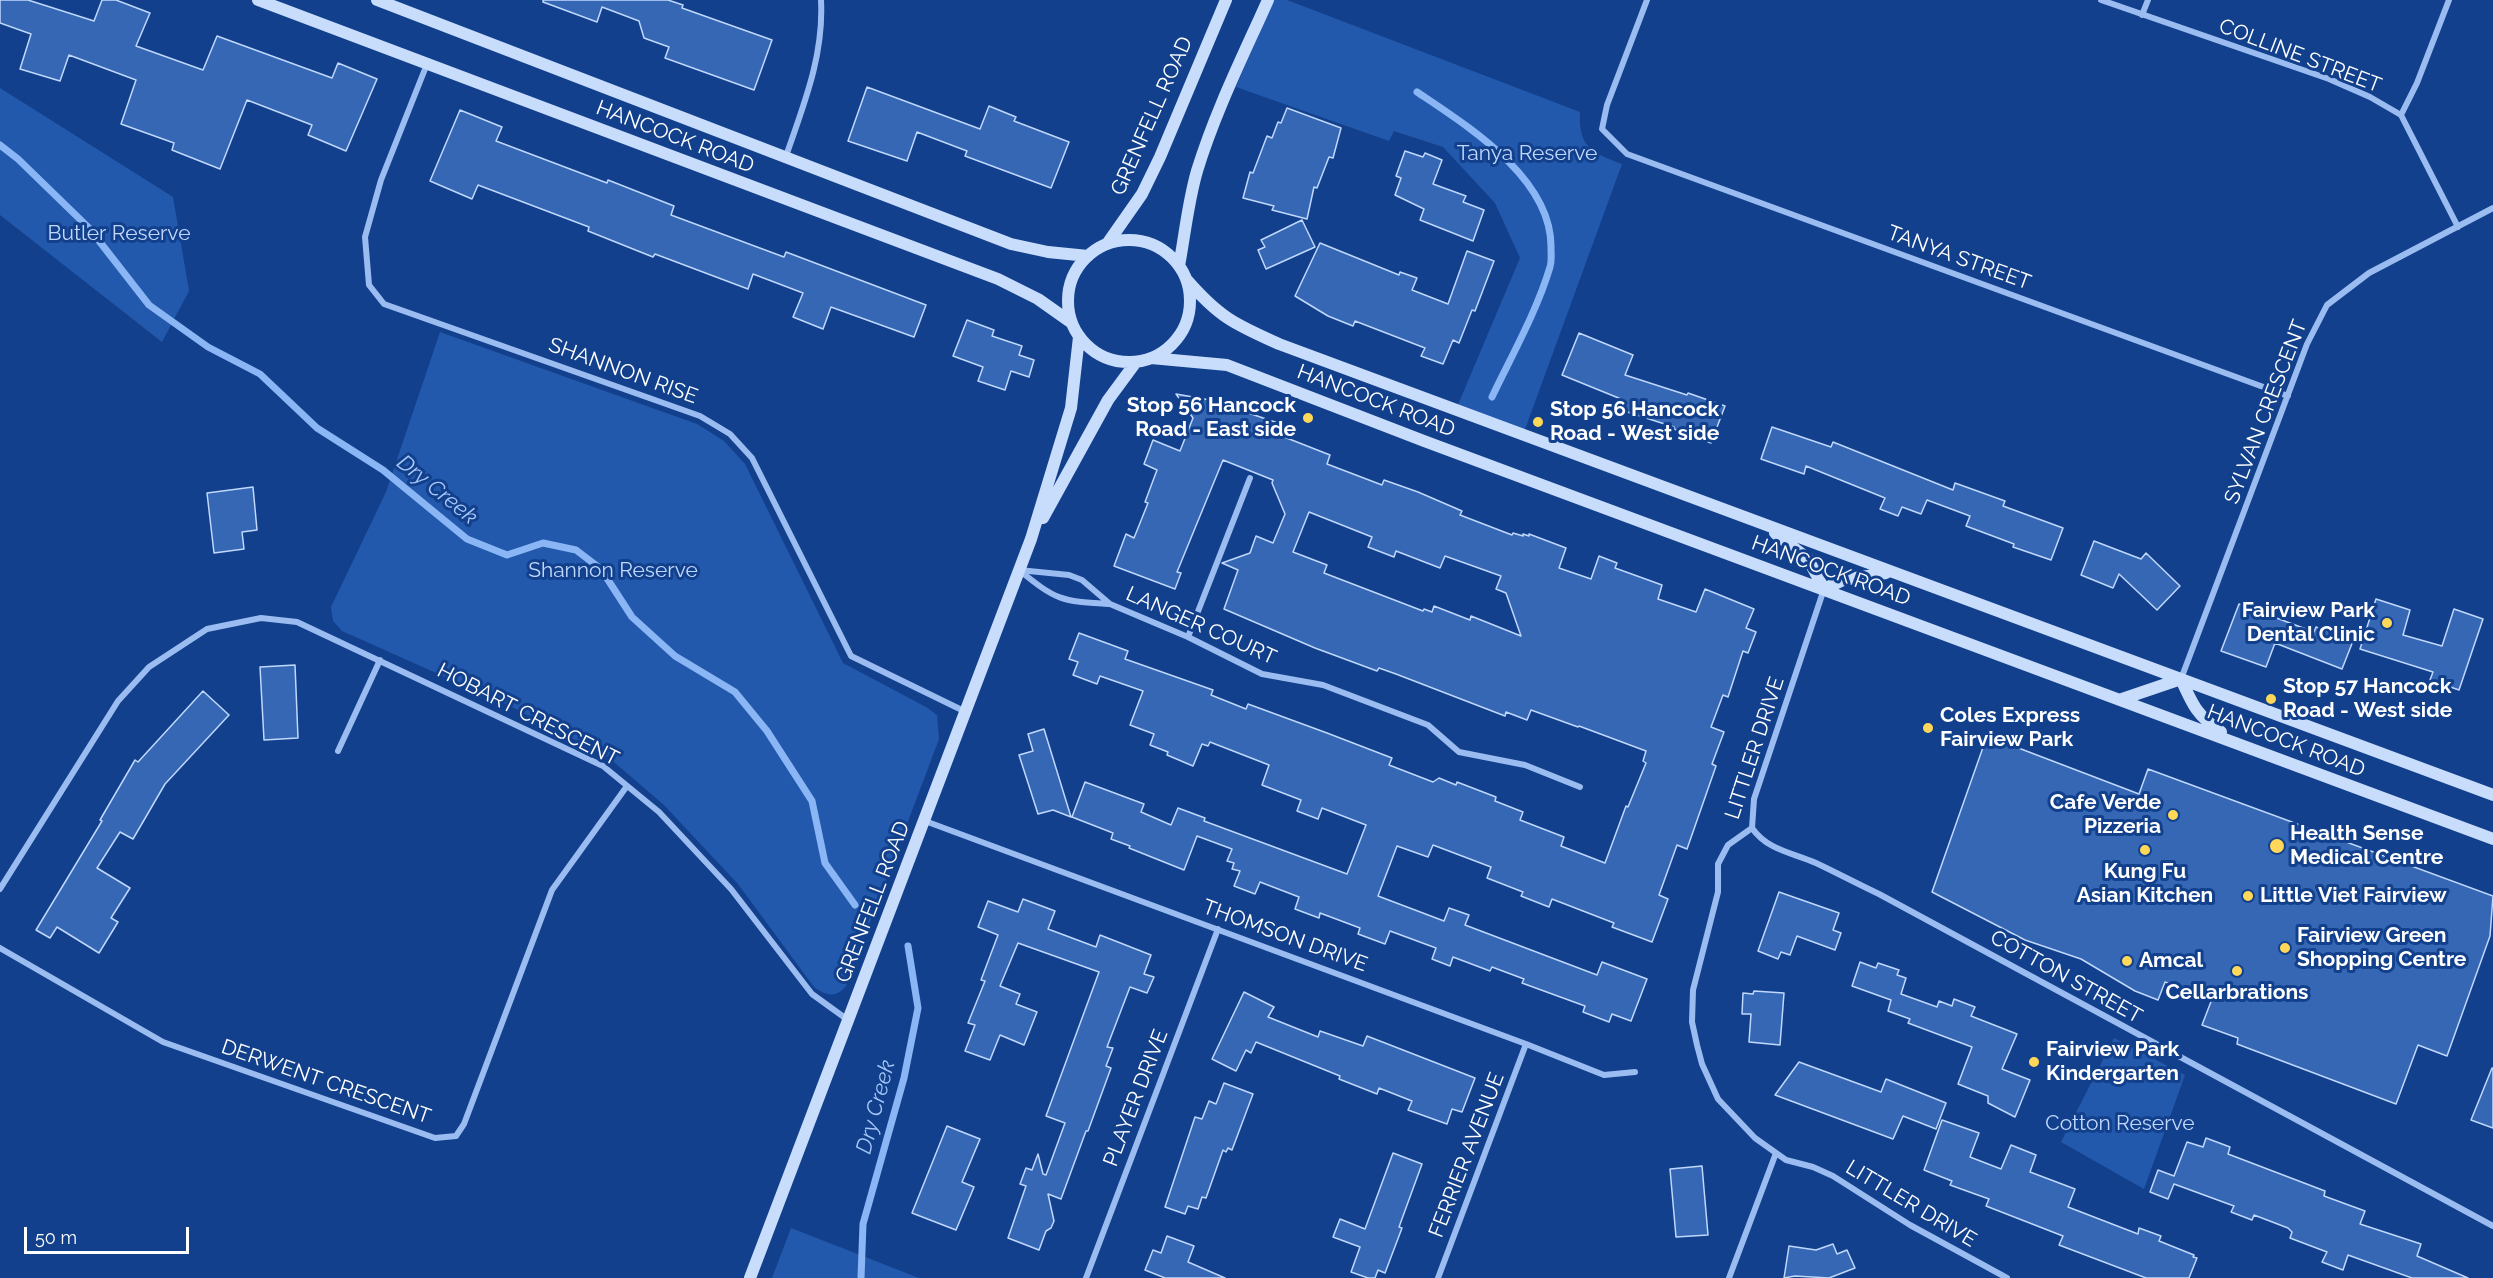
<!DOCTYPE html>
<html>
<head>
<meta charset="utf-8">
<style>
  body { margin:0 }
  #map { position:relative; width:2493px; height:1278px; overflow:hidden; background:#12408c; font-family:Raleway,sans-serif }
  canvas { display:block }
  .scale { position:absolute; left:24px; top:1227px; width:165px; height:27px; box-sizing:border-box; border:3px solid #fff; border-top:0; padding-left:8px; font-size:18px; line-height:21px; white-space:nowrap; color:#fff; -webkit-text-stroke:4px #12408c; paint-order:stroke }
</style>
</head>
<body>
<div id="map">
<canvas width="2493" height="1278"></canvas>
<div class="scale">50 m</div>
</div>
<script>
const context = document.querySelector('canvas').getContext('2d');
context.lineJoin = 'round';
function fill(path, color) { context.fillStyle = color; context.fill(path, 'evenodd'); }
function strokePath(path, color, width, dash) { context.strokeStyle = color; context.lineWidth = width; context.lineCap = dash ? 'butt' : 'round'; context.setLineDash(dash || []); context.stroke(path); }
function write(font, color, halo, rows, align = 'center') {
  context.font = font + ' Raleway,sans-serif'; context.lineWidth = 6; context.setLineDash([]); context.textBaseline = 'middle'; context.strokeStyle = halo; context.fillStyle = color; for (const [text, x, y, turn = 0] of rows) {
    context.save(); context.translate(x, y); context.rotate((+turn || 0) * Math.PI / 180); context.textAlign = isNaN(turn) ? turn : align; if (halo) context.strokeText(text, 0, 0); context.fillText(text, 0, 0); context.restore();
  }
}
fill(new Path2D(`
  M1273 0H1287L1580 112C1578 147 1592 153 1622 164L1524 432 1457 407 1520 258 1495 203 1443 147 1394 131 1389 141 1236 87Z
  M0 88 173 197 189 291 162 342 0 215Z
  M440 332 697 424 724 441 745 464 843 663 926 707 937 715 939 739 846 986C836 998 826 996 814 987L738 884 664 805 608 757 508 705 342 631 333 621 331 607 386 492Z
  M2114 1038 2185 1075 2144 1189 2061 1142Z
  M791 1228 919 1278H772Z`), '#2359ac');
strokePath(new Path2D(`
  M1417 92C1469 127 1553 179 1551 249 1551 255 1552 261 1550 267 1537 311 1512 355 1492 397
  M0 145 18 159 89 228 149 305 208 347 260 374 317 428 383 470 467 539 507 555 543 543 576 550 601 569 632 617 675 656 735 692 767 731 812 801 825 863 855 905
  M861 1278 863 1224 904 1078 918 1008 908 946`), '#8bb6f5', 7);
const building = new Path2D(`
  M0 0H28L94 21 102 0H116L150 13 136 46 203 70 217 36 332 78 338 63 377 79 346 151 308 135 312 125 247 100 220 169 172 150 174 143 121 124 136 80 69 55 60 81 20 69 31 34 0 23Z
  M543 0H668L683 5 682 8 772 40 754 90 665 58 669 47 644 38 639 21 602 7 597 22 543 2Z
  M867 87 980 129 989 106 1016 117 1014 121 1069 142 1051 188 965 156 967 151 917 132 907 161 848 141Z
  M1287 108 1341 128 1333 158 1329 157 1317 188 1314 187 1307 219 1272 210 1274 206 1243 198 1250 172 1253 173 1267 136 1272 138 1278 122 1281 123Z
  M460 110 502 127 496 141 607 183 608 180 674 206 671 215 784 257 786 252 926 305 914 337 831 307 823 329 793 317 803 293 753 274 748 289 655 254 653 257 588 231 589 227 478 185 472 199 430 181Z
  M1405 151 1423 157 1425 153 1442 160 1433 184 1466 196 1463 202 1484 210 1473 241 1420 220 1424 209 1395 195 1401 178 1396 176Z
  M1302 220 1315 247 1266 269 1258 250 1265 247 1261 240Z
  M1320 243 1399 275 1400 272 1417 278 1412 290 1448 304 1467 251 1494 261 1475 311 1472 310 1459 343 1453 340 1443 364 1421 356 1425 348 1355 321 1353 326 1328 316 1295 296Z
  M967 320 994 330 992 336 1022 346 1019 355 1034 360 1029 377 1011 371 1005 390 978 381 983 367 953 356Z
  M1579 333 1633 355 1625 375 1687 395 1688 393 1725 406 1711 443 1674 429V427L1618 409 1621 399 1562 375Z
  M1176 394 1210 400 1278 423 1274 433 1330 455 1327 464 1382 485 1384 480 1418 492 1462 511 1460 515 1512 535 1513 533 1523 536V534L1529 536V534L1566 548 1559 568 1591 579 1599 556 1617 563 1615 568 1662 585 1658 599 1696 612 1705 589 1754 609 1746 628 1756 632 1748 653 1743 651 1728 697 1723 695 1711 727 1724 732 1712 764 1716 766 1687 849 1677 845 1659 895 1668 899 1652 942 1612 927 1614 923 1552 899 1549 907 1521 896 1523 892 1487 878 1491 867 1433 845 1428 857 1397 846 1378 896 1444 921 1449 908 1469 915 1465 925 1597 975 1602 962 1647 979 1631 1021 1612 1014 1609 1022 1583 1012 1585 1006 1522 983 1524 979 1492 967 1490 971 1453 957 1450 966 1432 959 1436 948 1390 931 1385 944 1358 934 1360 928 1320 913 1319 918 1295 909 1299 897 1260 882 1255 894 1234 886 1240 871 1232 869 1234 863 1227 861 1232 849 1197 836 1184 870 1129 848 1130 846 1111 839 1113 833 1072 817 1085 782 1144 804 1141 812 1171 825 1178 808 1205 818 1204 821 1347 874 1366 825 1322 808 1318 819 1297 811 1301 800 1262 785 1269 765 1210 742 1208 746 1202 744 1193 766 1167 755 1168 752 1150 745 1154 734 1130 725 1143 691 1100 676 1097 684 1073 675 1078 662 1069 659 1079 633 1128 651 1125 659 1213 690 1211 695 1246 709 1248 704 1327 733 1392 758 1389 765 1433 782 1439 778 1456 785 1457 782 1496 797 1495 801 1523 812 1520 820 1564 837 1561 846 1605 863 1626 806 1628 807 1646 763 1643 761 1646 751 1579 726 1578 727 1531 710 1527 720 1506 712 1505 716 1396 674 1379 668 1377 671 1315 648 1224 609 1238 570 1222 563 1250 553 1256 536 1273 543 1285 514 1272 483 1273 480 1223 460 1177 572 1181 573 1175 589 1114 566 1126 534 1134 538 1148 503 1145 502 1157 470 1144 464 1153 440 1180 451 1193 418ZM1309 512 1372 537 1368 547 1394 557 1396 551 1440 568 1445 556 1501 576 1496 589 1506 593 1521 636 1471 616 1470 620 1434 606 1432 612 1424 609 1423 611 1324 573 1327 565 1293 552Z
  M1772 427 1831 447 1833 442 1953 490 1955 483 2005 501 2003 506 2063 528 2051 560 2013 547 2014 544 1966 526 1970 516 1927 500 1921 514 1902 507 1898 516 1880 509 1885 498 1806 466 1804 474 1761 459Z
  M253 487 257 530 242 532 244 549 214 553 207 493Z
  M2094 541 2141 559 2146 553 2180 586 2157 610 2119 574 2113 588 2081 575Z
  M2376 599 2410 610 2403 635 2442 646 2454 609 2483 619 2459 690 2430 680 2433 672 2360 649Z
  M2239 604 2314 632 2316 627 2353 641 2342 669 2275 643 2266 667 2221 651Z
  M295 665 298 738 264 740 260 667Z
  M203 691 229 715 165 784 133 839 120 832 97 868 130 888 111 918 118 922 99 953 57 927 50 938 36 930 102 821 100 820 135 760 138 762Z
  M1044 729 1071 817 1053 810 1038 814 1019 755 1033 751 1028 734Z
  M1987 736 2139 794 2148 769 2493 896 2490 936 2447 1056 2418 1045 2396 1104 2237 1044 2238 1038 2202 1025 2212 999 2165 982 2158 1000 2135 991 2081 959 2025 940 1932 892Z
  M1779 892 1839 913 1833 930 1841 933 1835 950 1797 936 1790 955 1781 952 1778 959 1758 951Z
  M1023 899 1055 911 1048 929 1096 947 1100 935 1151 955 1144 974 1154 977 1147 993 1130 987 1107 1047 1113 1048 1106 1066 1111 1068 1088 1131H1086L1061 1199 1048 1194 1054 1221 1051 1228 1046 1231 1039 1250 1008 1238 1026 1186 1020 1184 1026 1168 1032 1170 1038 1154 1043 1174 1046 1175 1065 1123 1046 1116 1099 972 1018 943 1000 986 1020 994 1016 1004 1037 1012 1024 1045 1000 1035 990 1060 965 1051 975 1025 968 1023 985 981 981 980 998 935 978 927 988 901 1018 912Z
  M1860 962 1876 968 1878 963 1899 970 1897 975 1906 978 1901 994 1937 1007 1939 1001 1952 1006 1954 999 1975 1007 1971 1016 2017 1034 2002 1069 2030 1080 2015 1117 1988 1103V1096L1958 1084 1972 1047 1908 1023 1910 1019 1888 1011 1891 1000 1852 986Z
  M1754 991 1784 993 1780 1045 1749 1042 1751 1014H1742L1743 993 1753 994Z
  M1244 992 1274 1007 1268 1017 1318 1037 1320 1031 1363 1046 1367 1036 1475 1078 1462 1112 1452 1109 1447 1124 1408 1110 1412 1101 1379 1088 1377 1094 1339 1079 1340 1076 1256 1042 1251 1053 1246 1050 1236 1071 1212 1059Z
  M1799 1062 1881 1092 1886 1079 1946 1103 1936 1129 1903 1116 1893 1139 1775 1095Z
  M2492 1068H2493V1128L2471 1120Z
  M1224 1083 1253 1094 1232 1150 1228 1148 1226 1152 1223 1150 1206 1198 1202 1197 1198 1209 1188 1206 1185 1214 1165 1207 1195 1117 1202 1119 1209 1101 1216 1104Z
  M1942 1120 1979 1133 1970 1157 2001 1169 2011 1145 2036 1155 2030 1172 2075 1189 2068 1207 2138 1234 2139 1228 2161 1236 2159 1241 2194 1255 2193 1257 2197 1258 2189 1278H2146L2059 1245 2063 1236 1986 1206 1989 1199 1950 1185 1952 1181 1924 1170Z
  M947 1126 980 1139 962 1182 974 1187 956 1230 912 1213Z
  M2206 1138 2230 1147 2228 1154 2325 1191 2324 1196 2365 1211 2360 1224 2421 1244 2417 1256 2468 1278H2412L2348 1255 2343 1270 2322 1262 2327 1252 2290 1238 2292 1232 2288 1228 2254 1215 2252 1220 2231 1212 2234 1206 2174 1184 2168 1199 2150 1192 2158 1170 2174 1176 2187 1142 2203 1147Z
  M1393 1153 1422 1164 1399 1227 1402 1228 1385 1273 1378 1270 1375 1278H1368L1351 1272 1360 1247 1333 1237 1340 1219 1365 1229Z
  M1702 1166 1708 1235 1676 1237 1670 1169Z
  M1167 1236 1194 1246 1188 1262 1225 1278H1165L1145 1270 1153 1250 1161 1253Z
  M1833 1244 1837 1254 1847 1250 1855 1268 1829 1278 1795 1276 1784 1278 1789 1246 1816 1250Z`);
fill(building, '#3567b4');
strokePath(building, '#c0d8fd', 1.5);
strokePath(new Path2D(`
  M1647 0 1607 105 1602 129 1627 154 2288 396
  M2101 0 2329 79 2370 97 2401 115 2458 227
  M2142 15 2148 0
  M427 64 381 180 365 237 369 285 384 304 700 416 730 434 752 458 851 656 966 712
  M2401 115 2417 83 2449 0
  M786 156C804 104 824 55 821 0
  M1019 570 1069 575 1082 580 1110 604 1188 637 1262 674 1323 685 1428 725 1459 752 1525 765 1580 787
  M1019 570C1057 601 1061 601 1109 604
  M1824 589 1754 799 1752 828 1728 845 1718 864V892L1693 990 1692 1022 1697 1045 1702 1064 1718 1099 1755 1138 1786 1160 1813 1167 1833 1176 1910 1225 2007 1278
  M1188 637 1250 478
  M2181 679 2307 344 2327 305 2369 273 2493 208
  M338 751 380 660
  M925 821 1526 1044 1604 1075 1635 1072
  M1752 828C1767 850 1793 853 1816 863 1837 873 1858 884 1879 894L2493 1226
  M0 889 118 701 149 667 207 629 261 618 297 622 603 766 659 812 731 889 812 994 848 1020
  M0 948 163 1042 435 1138 456 1136 464 1124 552 890 627 786
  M1086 1278 1218 929
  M1438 1278 1526 1044
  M1729 1278 1776 1153`), '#9abcf1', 6);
strokePath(new Path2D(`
  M258 0 998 279 1038 299 1072 323
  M377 0 1011 244 1048 252 1088 256
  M1068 301a61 61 0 1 1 122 0a61 61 0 1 1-122 0Z
  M1107 244 1142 194 1160 157 1226 0
  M1179 266C1185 234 1188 202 1197 171 1215 112 1243 56 1268 0
  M1186 279C1219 317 1234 324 1279 344L2493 795
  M1151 358 1227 365 1424 441 2493 839
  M1043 518 1108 400 1136 362
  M1775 533 1808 559 1824 589
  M1824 589 1843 580 1886 573
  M2181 679C2193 706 2197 715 2221 732
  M2122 699 2181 679
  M750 1278 1031 539 1071 408 1079 337`), '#c8dcfc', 12);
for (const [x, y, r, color] of [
  [1308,418,6,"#ffd85a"],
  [1538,422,6,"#ffd85a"],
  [2387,623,6,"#ffd85a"],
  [2271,699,6,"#ffd85a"],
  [1928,728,6,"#ffd85a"],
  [2173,815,6,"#ffd85a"],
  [2277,846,8,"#ffd85a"],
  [2145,850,6,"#ffd85a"],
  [2248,896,6,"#ffd85a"],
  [2285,948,6,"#ffd85a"],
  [2127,961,6,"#ffd85a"],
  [2237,971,6,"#ffd85a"],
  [2034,1062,6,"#ffd85a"]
]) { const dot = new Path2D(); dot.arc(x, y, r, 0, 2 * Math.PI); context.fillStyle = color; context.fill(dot); strokePath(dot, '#12408c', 2); }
write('21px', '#fff', '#12408c', [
  ["COLLINE STREET",2300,56,21],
  ["GRENFELL ROAD",1152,116,-66],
  ["HANCOCK ROAD",675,137,21],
  ["TANYA STREET",1959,258,20],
  ["SHANNON RISE",623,371,20],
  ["HANCOCK ROAD",1376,401,21],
  ["SYLVAN CRESCENT",2266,412,-69],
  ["HANCOCK ROAD",1831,571,20],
  ["LANGER COURT",1201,626,24],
  ["HOBART CRESCENT",528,715,27],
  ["HANCOCK ROAD",2286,741,21],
  ["LITTLER DRIVE",1755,748,-72],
  ["GRENFELL ROAD",873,902,-69],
  ["THOMSON DRIVE",1285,936,20],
  ["COTTON STREET",2066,977,29],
  ["DERWENT CRESCENT",326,1082,19],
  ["PLAYER DRIVE",1136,1098,-69],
  ["FERRIER AVENUE",1467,1155,-69],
  ["LITTLER DRIVE",1911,1204,31]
]);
write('21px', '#c0d8fd', '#12408c', [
  ["Tanya Reserve",1527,154],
  ["Butler Reserve",119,234],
  ["Shannon Reserve",613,571],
  ["Cotton Reserve",2120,1124]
]);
write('bold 21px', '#fff', '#12408c', [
  ["Stop 56 Hancock",1296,406,"right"],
  ["Road - East side",1296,430,"right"],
  ["Stop 56 Hancock",1550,410],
  ["Road - West side",1550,434],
  ["Fairview Park",2375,611,"right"],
  ["Dental Clinic",2375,635,"right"],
  ["Stop 57 Hancock",2283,687],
  ["Road - West side",2283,711],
  ["Coles Express",1940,716],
  ["Fairview Park",1940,740],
  ["Cafe Verde",2161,803,"right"],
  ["Pizzeria",2161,827,"right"],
  ["Health Sense",2290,834],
  ["Medical Centre",2290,858],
  ["Kung Fu",2145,872,"center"],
  ["Asian Kitchen",2145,896,"center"],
  ["Little Viet Fairview",2260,896],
  ["Fairview Green",2297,936],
  ["Shopping Centre",2297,960],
  ["Amcal",2139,961],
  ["Cellarbrations",2237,993,"center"],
  ["Fairview Park",2046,1050],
  ["Kindergarten",2046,1074]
], 'left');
write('italic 22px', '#a5c7f9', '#12408c', [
  ["Dry Creek",437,490,39],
  ["Dry Creek",876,1107,-75]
]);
</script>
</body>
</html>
